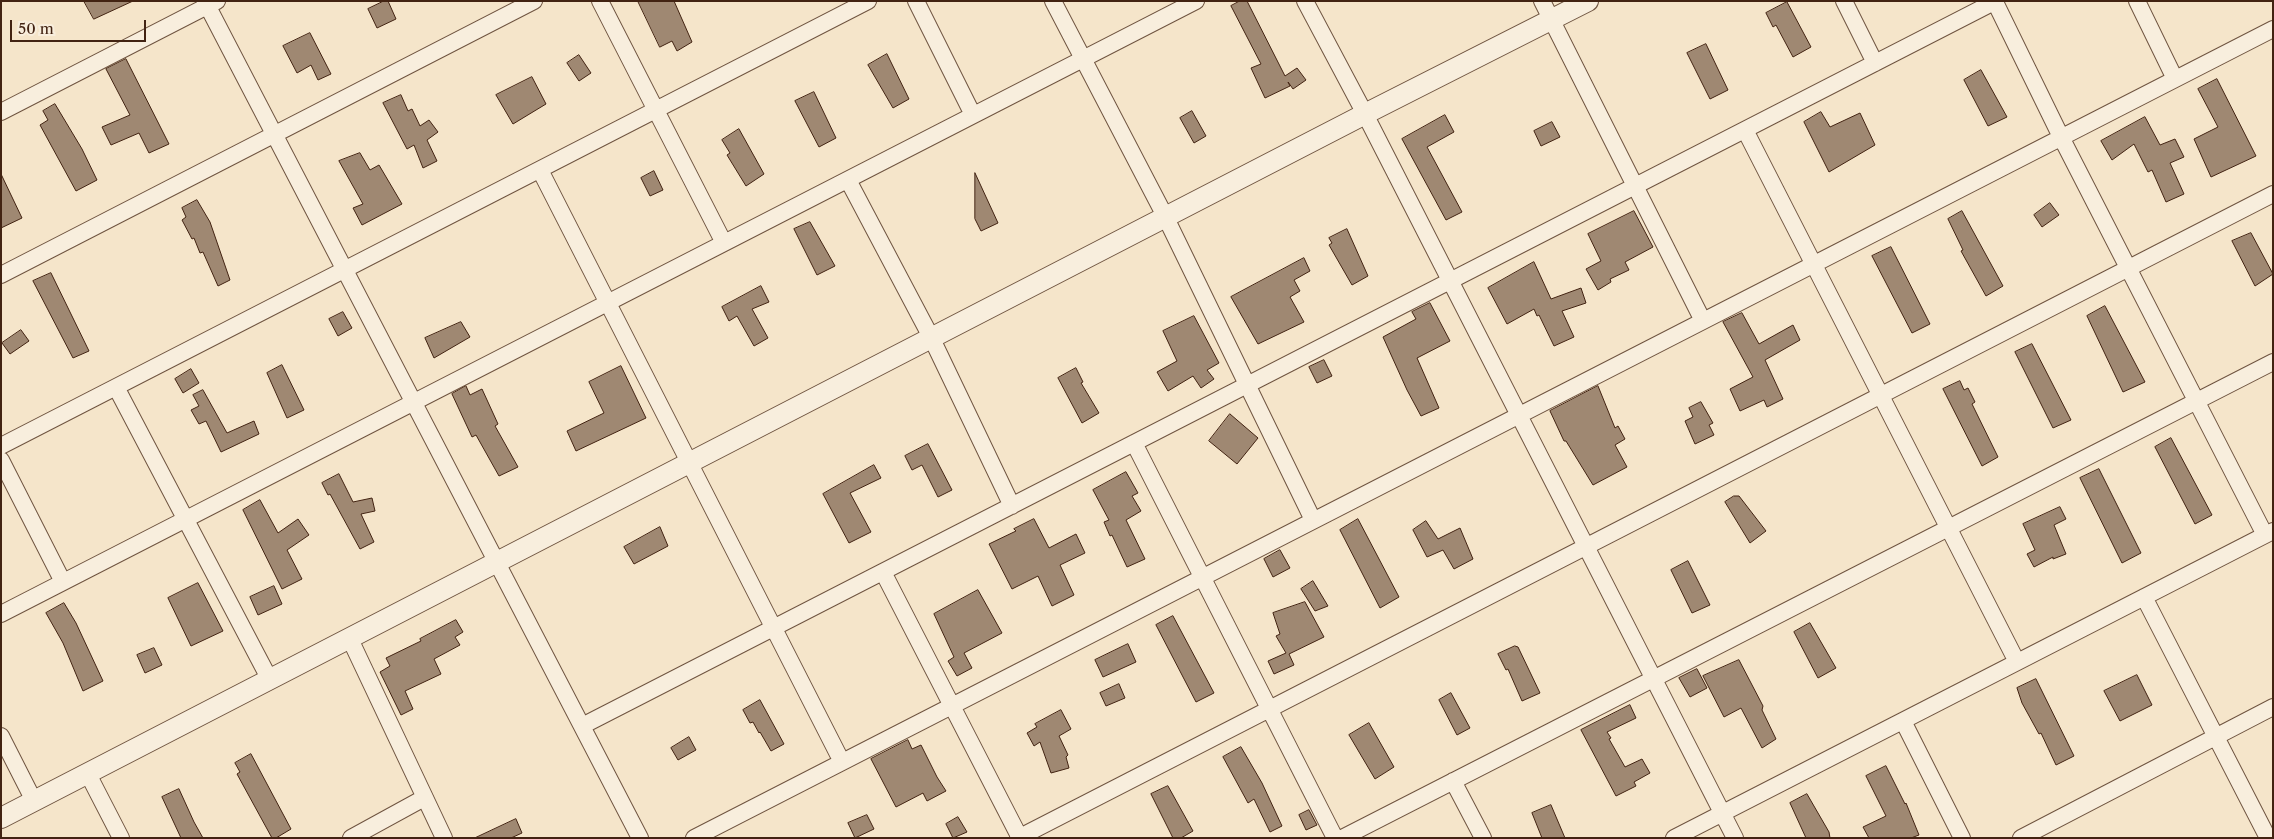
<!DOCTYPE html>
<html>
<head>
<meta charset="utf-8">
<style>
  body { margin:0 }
  #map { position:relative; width:2274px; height:839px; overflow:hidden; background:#f5e5ca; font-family:"Libre Caslon Text",serif }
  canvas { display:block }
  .frame { position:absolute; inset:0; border:2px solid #422312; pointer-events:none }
  .scale { position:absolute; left:10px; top:20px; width:136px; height:22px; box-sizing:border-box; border:2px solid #422312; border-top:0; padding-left:6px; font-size:15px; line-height:18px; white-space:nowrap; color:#422312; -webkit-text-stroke:4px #f8eedd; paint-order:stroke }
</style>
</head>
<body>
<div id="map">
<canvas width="2274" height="839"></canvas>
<div class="frame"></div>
<div class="scale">50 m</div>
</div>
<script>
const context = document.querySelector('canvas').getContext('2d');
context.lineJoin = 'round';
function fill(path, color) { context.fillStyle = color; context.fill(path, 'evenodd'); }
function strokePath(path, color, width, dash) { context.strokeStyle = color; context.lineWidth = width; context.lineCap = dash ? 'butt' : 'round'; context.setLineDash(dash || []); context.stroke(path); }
const building = new Path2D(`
  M84 1H133L94 19Z
  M384 1H388L396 19 377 28 368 9Z
  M638 1H674L692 42 677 51 672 41 660 47Z
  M1240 1H1247L1285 76 1297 68 1306 80 1293 89 1288 82 1290 86 1265 98 1251 68 1261 64 1231 6Z
  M1787 2 1811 47 1793 57 1776 25 1773 27 1766 13Z
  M310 33 331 74 318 80 311 65 297 73 283 46Z
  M1706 44 1728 90 1710 99 1687 53Z
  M887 54 909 99 893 108 868 65Z
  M579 55 591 73 579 81 567 63Z
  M126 59 169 144 149 153 139 133 111 145 102 127 130 115 106 69Z
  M1981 70 2007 117 1988 126 1964 80Z
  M532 77 546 104 513 124 496 95Z
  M2217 79 2256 156 2211 177 2194 139 2218 127 2198 89Z
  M814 92 836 138 819 147 795 101Z
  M401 95 408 111 412 109 420 126 429 120 438 132 427 140 437 161 423 168 414 145 407 149 383 103Z
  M55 104 82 149 97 180 76 191 40 125 48 120 43 111Z
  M1192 111 1206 136 1194 143 1180 118Z
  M1821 112 1830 127 1860 113 1875 145 1829 172 1804 122Z
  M1445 115 1454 132 1427 147 1462 212 1446 220 1402 139Z
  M2145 117 2160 145 2175 139 2184 157 2170 163 2184 194 2166 202 2152 170 2148 172 2134 144 2112 160 2101 141Z
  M1552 122 1560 137 1541 146 1534 131Z
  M739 129 764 174 746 186 727 155 730 153 722 140Z
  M360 153 370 170 379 165 402 204 362 225 353 208 363 204 339 161Z
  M654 171 663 190 650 196 641 178Z
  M975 173 998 223 981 231 975 219Z
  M1 174 22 218 1 228Z
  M197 200 210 222 230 280 218 286 203 252 200 253 194 238 192 239 182 220 186 217 182 208Z
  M2050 203 2059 215 2042 227 2034 215Z
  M1634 211 1653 247 1625 262 1629 270 1610 279 1611 282 1598 290 1586 269 1601 261 1588 234Z
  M1962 211 2003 286 1986 296 1961 251 1963 250 1948 219Z
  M810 222 835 266 817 275 794 229Z
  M1347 229 1368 276 1352 285 1329 245 1332 243 1329 238Z
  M2251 233 2273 274 2255 286 2232 241Z
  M1891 247 1930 324 1912 333 1872 256Z
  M1304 258 1310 271 1294 280 1300 291 1290 297 1304 322 1258 344 1231 297Z
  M1534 262 1551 299 1581 288 1586 303 1562 311 1574 337 1554 346 1539 315 1537 316 1534 309 1507 324 1488 288Z
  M51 273 89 351 73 358 33 281Z
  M761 286 769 302 752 309 768 338 754 346 737 316 729 321 722 307Z
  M1430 303 1450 341 1417 358 1439 408 1421 416 1407 390 1383 337 1416 319 1412 312Z
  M2105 306 2145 382 2123 392 2087 316Z
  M343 312 352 328 338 336 329 319Z
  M1742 313 1759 344 1793 325 1800 340 1765 360 1783 399 1767 407 1764 400 1740 411 1730 389 1753 377 1723 322Z
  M1194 316 1219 363 1207 370 1214 379 1201 388 1193 376 1168 391 1157 372 1177 361 1163 331Z
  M461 322 470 337 434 358 425 338Z
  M21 330 29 341 10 354 2 343Z
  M2032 344 2071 420 2053 428 2015 352Z
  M1324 360 1332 376 1317 383 1309 367Z
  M282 365 304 410 287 418 267 373Z
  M621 366 646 418 576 451 567 431 604 413 589 382Z
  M1076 368 1083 382 1081 383 1099 413 1082 423 1058 378Z
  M191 369 199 383 183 393 175 379Z
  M1960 381 1964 390 1968 388 1975 402 1972 404 1998 457 1982 466 1943 389Z
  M466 386 470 395 482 389 498 424 495 426 518 467 499 476 476 435 472 437 452 394Z
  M1598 386 1615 428 1618 426 1625 439 1615 445 1627 467 1593 485 1566 441H1564L1550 411Z
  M203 390 227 433 254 421 259 434 221 452 206 421 199 424 191 410 199 406 193 395Z
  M1701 402 1713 423 1709 425 1714 435 1695 444 1685 421 1693 417 1689 408Z
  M1230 414 1258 438 1237 464 1209 441Z
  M2171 438 2212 515 2195 524 2155 447Z
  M928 444 952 490 938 497 922 465 912 470 905 456Z
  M874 465 881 478 850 493 871 532 849 543 823 494Z
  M2099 469 2141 553 2122 563 2080 478Z
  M1126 472 1138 493 1132 496 1141 511 1126 520 1145 559 1127 567 1112 535 1110 536 1104 522 1109 520 1093 490Z
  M339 474 353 502 372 498 375 511 361 514 374 542 360 549 330 494 328 495 322 483Z
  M1734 496H1739L1766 531 1750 543 1725 502Z
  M260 500 278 533 298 519 309 535 287 550 302 579 282 589 243 510Z
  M2060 507 2066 519 2054 525 2066 554 2053 559V557L2034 567 2027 554 2035 550 2023 524Z
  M1034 519 1049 548 1076 534 1085 553 1060 565 1074 595 1052 606 1038 576 1012 589 989 544 1016 531 1014 529Z
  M1358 519 1399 597 1380 608 1340 530Z
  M1426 521 1438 539 1460 528 1473 559 1454 569 1443 550 1427 557 1413 530Z
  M660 527 668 546 634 564 624 547Z
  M1280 550 1290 568 1273 577 1264 559Z
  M1688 561 1710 605 1692 613 1671 570Z
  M1313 581 1328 606 1315 611 1301 589Z
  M198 583 223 631 191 646 168 598Z
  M274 586 282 604 258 615 250 597Z
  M978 590 1002 633 964 653 972 668 957 676 948 661 954 657 934 614Z
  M1305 602 1324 637 1289 654 1294 665 1274 674 1268 661 1286 653 1276 636 1280 634 1273 613Z
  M64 603 76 623 103 681 83 691 63 643 46 613Z
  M1173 616 1214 693 1196 702 1156 625Z
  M456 620 463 632 455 637 460 645 434 659 441 674 405 691 413 709 401 715 380 672 390 666 386 658 421 641 420 639Z
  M1810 623 1836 668 1818 678 1794 632Z
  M1128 644 1136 662 1103 677 1095 660Z
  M1515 646 1518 647 1540 693 1522 701 1508 669 1506 670 1498 654Z
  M154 648 162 665 145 673 137 655Z
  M1739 660 1763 706 1762 710 1776 739 1762 748 1741 708 1724 717 1703 676Z
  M1697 669 1707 688 1690 697 1679 678Z
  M2137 675 2152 705 2120 721 2104 691Z
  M2036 679 2074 756 2056 765 2041 733 2039 734 2022 703 2017 688Z
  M1119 684 1125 698 1106 706 1100 693Z
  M1451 693 1470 728 1457 735 1439 700Z
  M760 700 784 744 771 751 760 732 759 733 753 722 750 723 743 710Z
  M1630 705 1636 718 1607 732 1611 738 1609 739 1625 767 1642 759 1650 773 1634 782 1636 786 1616 796 1581 730Z
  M1061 710 1071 729 1059 736 1068 755 1066 757 1069 768 1051 773 1040 742 1034 746 1027 733 1037 727 1035 724Z
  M1369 723 1394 767 1375 779 1349 735Z
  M689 737 696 750 678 760 671 748Z
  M908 740 912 749 921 745 937 777 946 791 927 801 923 793 896 807 871 759Z
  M1241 747 1262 783 1282 826 1270 832 1254 799 1248 803 1223 757Z
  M251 754 291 829 276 838H272L237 774 240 772 235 763Z
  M1886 766 1905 804 1906 803 1919 835 1911 838H1869L1863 827 1886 816 1866 776Z
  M1168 786 1193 831 1181 838H1173L1151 794Z
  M179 789 194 822 203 838H181L162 797Z
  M1807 794 1829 832 1830 838H1806L1790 803Z
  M1551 805 1565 838H1542L1532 813Z
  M1309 810 1317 825 1306 830 1299 815Z
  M867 815 874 829 855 838 848 823Z
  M958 817 967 832 953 838 946 824Z
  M516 819 522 833 511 838H475Z`);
fill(building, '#9f8872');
strokePath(building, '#422312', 1);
const minor = new Path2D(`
  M205 1 640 838
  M600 1 724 243
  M916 1 973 115
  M1053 1 1166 218 1313 520
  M1305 1 1365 114 1735 838
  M1542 1 1703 321
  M1844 1 1875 63
  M2137 1 2175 79
  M1995 2 2061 137 2265 535
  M1 112 217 1
  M1745 130 2017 662
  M540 170 842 762
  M848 180 932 339 1012 506
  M1 275 534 1
  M116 387 270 680
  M1134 443 1335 838
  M1 446 868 1
  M1 460 63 582
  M883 572 1020 838
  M2144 597 2268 838
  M1 614 1196 1
  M350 639 444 838
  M1903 721 1962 838
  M582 726 1996 1
  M1 736 34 801
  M88 774 121 838
  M1453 781 1483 838
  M351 838 424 798
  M694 838 2273 29
  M1018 838 2273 194
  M1342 838 2273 362
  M1674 838 2273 531
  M2021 838 2273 707`);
const tertiary = new Path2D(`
  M1 818 1365 114 1588 1`);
strokePath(minor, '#6f5440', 18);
strokePath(tertiary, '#6f5440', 22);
strokePath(minor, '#f8eedd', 16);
strokePath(tertiary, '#f8eedd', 20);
</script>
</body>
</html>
